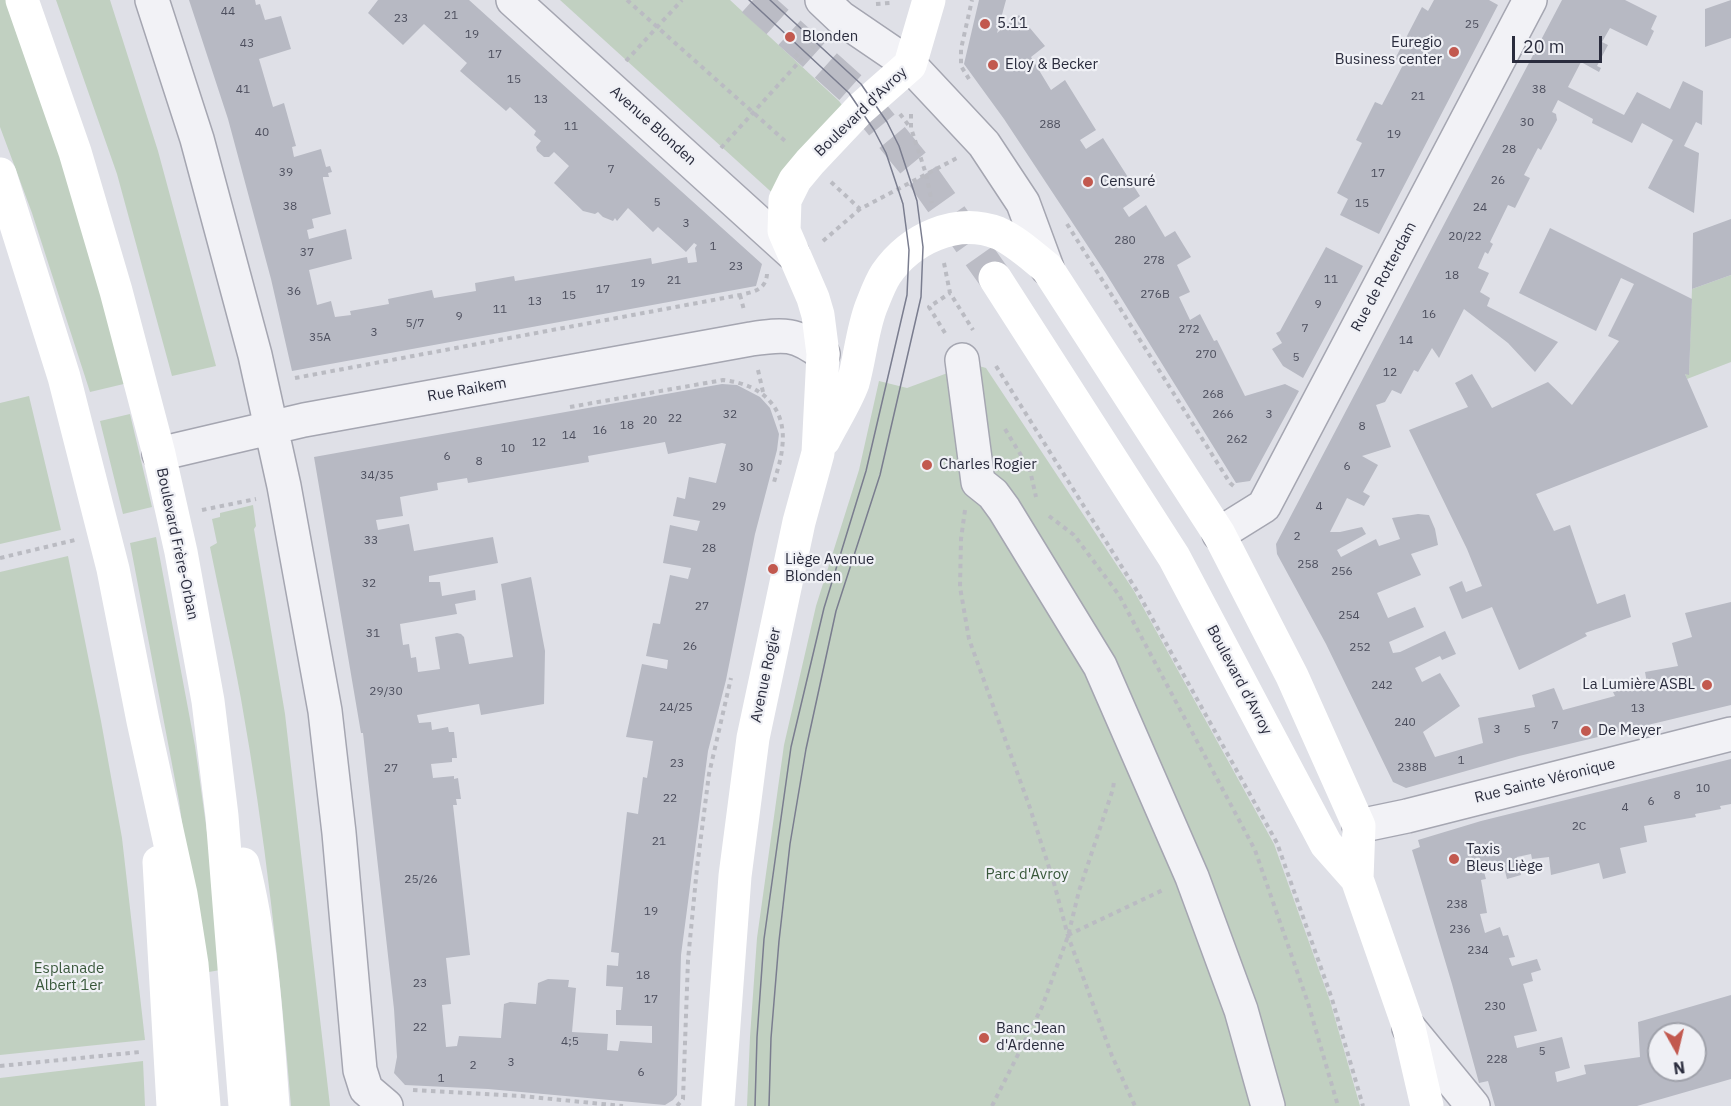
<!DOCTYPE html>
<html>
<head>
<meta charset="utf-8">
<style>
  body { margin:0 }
  #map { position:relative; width:1731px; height:1106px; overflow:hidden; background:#dfe0e7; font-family:"IBM Plex Sans",sans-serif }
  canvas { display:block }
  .north { position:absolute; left:1647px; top:1022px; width:60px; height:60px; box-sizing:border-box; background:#eff0f5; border:2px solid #a0a2ab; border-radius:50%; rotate:172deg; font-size:16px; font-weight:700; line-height:24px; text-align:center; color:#2a2c3d }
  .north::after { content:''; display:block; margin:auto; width:21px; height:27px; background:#c2594f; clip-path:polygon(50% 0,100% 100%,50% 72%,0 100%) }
  .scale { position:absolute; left:1512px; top:36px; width:90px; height:27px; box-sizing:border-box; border:3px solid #2a2c3d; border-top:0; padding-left:8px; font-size:18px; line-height:21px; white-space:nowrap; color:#2a2c3d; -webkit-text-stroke:4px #eff0f5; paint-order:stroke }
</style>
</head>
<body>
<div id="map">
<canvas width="1731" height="1106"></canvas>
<div class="north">N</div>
<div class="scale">20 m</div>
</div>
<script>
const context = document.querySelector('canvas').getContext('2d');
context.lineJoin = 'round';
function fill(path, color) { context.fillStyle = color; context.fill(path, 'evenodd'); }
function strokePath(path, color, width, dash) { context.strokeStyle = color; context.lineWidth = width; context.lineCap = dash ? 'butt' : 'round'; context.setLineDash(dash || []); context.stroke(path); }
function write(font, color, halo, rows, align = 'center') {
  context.font = font + ' "IBM Plex Sans",sans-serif'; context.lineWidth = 4.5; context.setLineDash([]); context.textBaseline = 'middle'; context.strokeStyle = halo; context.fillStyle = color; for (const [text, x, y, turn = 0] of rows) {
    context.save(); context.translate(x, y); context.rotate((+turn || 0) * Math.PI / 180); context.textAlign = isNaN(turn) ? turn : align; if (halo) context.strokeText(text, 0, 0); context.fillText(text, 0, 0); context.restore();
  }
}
fill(new Path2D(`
  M0 0H6C56 124 91 254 128 383L90 392 32 213 0 127Z
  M56 0H110L158 151 216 366 172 376 117 174Z
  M560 0H730L839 101 855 123 779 199Z
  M1731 275V362L1687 379 1685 374H1689L1692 289Z
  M972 364 986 368 1134 591 1274 844 1330 1001 1360 1106H747L750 1037 757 938 784 745 816 606 859 470 879 381 907 388Z
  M29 396 61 530 0 544V403Z
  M130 414 152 507 123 514 100 421Z
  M253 505 256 526 254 529 285 714 330 1106H291C280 970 265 833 241 699 232 648 220 597 210 547L217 543 212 519 220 517V513Z
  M156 537 195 746 226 969 203 973 179 801 130 543Z
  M68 556 101 721 122 838 145 1040 0 1055V572Z
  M143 1061 145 1106H0V1078Z`), '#c1d0c1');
fill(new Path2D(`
  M189 0H255L256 5 260 4 265 20 281 16 291 49 259 59 273 107 284 103 296 146 292 147 294 157 321 149 326 167 330 166 332 172 328 173 329 177H323V179L331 214 312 219 314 228 307 230 309 239 346 229 352 259 309 270 317 305 331 301 335 317 351 315 350 311 389 304 388 299 432 290 434 298 476 291 475 283 514 276 515 281 651 258 652 264 687 257 688 263 697 262 695 248 697 245 694 243 686 252 658 227 653 232 628 208 617 221 615 218 613 221 603 217 598 212 595 214 583 211 554 183 569 166 554 152 549 157H544L537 151 536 147 541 141 534 135 536 131 510 107 506 111 460 71 467 63 424 24 403 45 368 13 378 0H469L762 264 756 286 292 371 271 279 228 119Z
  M979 0H1006L997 33 1019 15 1045 46 1031 57 1051 90 1065 80 1096 130 1080 140 1086 149 1103 138 1140 196 1123 208 1129 217 1146 205 1165 237 1175 231 1191 257 1177 265 1190 292 1179 297 1190 320 1200 314 1214 341 1217 340 1245 396 1285 384 1299 391 1250 481 1236 483 1105 272 1004 119 964 64Z
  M1434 0H1489L1498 5 1379 234 1340 215 1348 199 1337 193 1362 143 1356 140 1375 102 1382 105 1404 63 1395 59 1422 7 1428 11Z
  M1562 0H1625L1657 16 1651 29 1654 31 1647 46 1610 28 1602 42 1608 45 1597 66 1601 68 1599 72 1581 62 1568 87 1624 115 1637 92 1670 109 1683 81 1703 91 1702 125 1696 122 1684 146 1699 153 1694 213 1648 188 1673 140 1642 123 1632 143 1592 123 1593 119 1558 100 1552 112 1556 114 1557 120 1541 150 1538 148 1524 175 1530 178 1515 208 1508 205 1490 242 1493 244 1488 254 1485 252 1478 268 1489 273 1480 292 1490 298 1487 306 1558 342 1535 372 1508 343 1464 309 1439 358 1432 348 1418 372 1414 370 1401 394 1392 390 1385 402 1376 405 1391 447 1362 456 1378 465 1363 492 1370 496 1364 506 1347 498 1330 532H1340L1362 527 1366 534 1337 550 1341 557 1376 539 1379 546 1400 539 1392 518 1418 514 1429 515 1435 529 1438 545 1411 554 1421 575 1377 593 1388 618 1415 607 1424 627 1389 642 1393 653 1400 652 1445 631 1456 654 1442 660 1440 656 1415 668 1422 682 1440 673 1460 706 1423 732 1435 757 1483 743 1478 718 1535 707 1532 695 1554 688 1563 710 1615 696 1613 692 1647 683 1645 672 1678 666 1672 643 1692 637 1685 613 1731 602V705L1519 756 1406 788 1393 782 1326 644 1277 554 1276 544Z
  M1731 0V38L1705 47V9Z
  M1731 219V275L1692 289 1693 233Z
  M1550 228 1692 299 1689 375 1685 374 1708 427 1536 494 1554 531 1570 525 1597 604 1625 594 1631 617 1585 633 1587 636 1519 670 1492 607 1462 619 1449 587 1462 581 1466 592 1482 586 1467 549 1409 430 1468 407 1455 383 1472 374 1492 408 1548 382 1572 405 1619 341 1608 336 1634 284 1621 278 1596 331 1519 293Z
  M1326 247 1363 266 1303 378 1283 366 1272 349 1282 343 1276 333 1280 331Z
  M722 384 737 385 760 397 770 408 779 434 777 450 755 534 726 680 708 751 681 955 677 1095 673 1100 665 1105 488 1089 405 1085 394 1073 397 1057 394 1009 363 733H361L314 457ZM665 442 668 454 722 443 726 444 716 483 689 477 685 499 677 497 673 516 700 521 697 531 670 525 663 563 691 568 688 579 670 575 660 624 653 623 646 656 668 660 667 669 642 664 626 737 653 741 647 778 643 777 638 814 627 812 611 952 619 953 618 966 607 965 606 986 623 987 621 1010H616V1025L652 1026V1043L620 1041 618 1051 607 1050 608 1034 572 1032 576 988 568 987 569 980 548 979 538 983 536 1004 510 1002 504 1004 501 1038 459 1036 457 1046 446 1047 442 1005 451 1004 446 958 470 955 453 805H457L456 799H461L458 778 454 779V776L433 778 431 764 452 762V758H457L454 732H449L448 727 432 730 431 722 419 723 417 715 479 704 481 715 544 704 545 651 531 577 501 584 513 657 469 664 464 637 461 634 457 633 435 637 440 669 418 672 416 657 411 658 409 644 403 645 400 624 457 614 455 604 476 600 475 590 442 596 440 582H429V576L498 563 493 537 414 551 409 524 378 530 376 520 403 516 400 497 438 490 437 483 467 478 468 483 589 462 588 456Z
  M1731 759V804L1720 806 1721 809 1695 814 1696 817 1644 826 1647 842 1620 848 1626 873 1603 879 1599 863 1551 875 1549 857 1532 859 1531 854 1517 857 1521 875 1507 879 1504 867 1484 872 1486 879 1481 880 1487 913 1480 914 1485 933 1500 927 1503 936 1508 935 1515 957 1509 958 1512 966 1537 959 1541 970 1531 973 1533 981 1523 984 1537 1031 1514 1036 1517 1048 1562 1037 1570 1068 1555 1072 1557 1082 1586 1074 1584 1065 1640 1057 1638 1022 1731 995V1079L1637 1106H1495L1488 1081 1479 1083 1452 984 1412 850 1420 847 1418 840 1481 821ZM1659 1034H1695V1070H1659Z`), '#b7b9c3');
strokePath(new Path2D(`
  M753 0 853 90 918 169 995 278`), '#bbbcc5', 33, [33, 16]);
const street = new Path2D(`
  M152 0 197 139 255 355 284 486 325 711 339 833 360 1070 366 1089 386 1106
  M513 0 792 253
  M822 0 841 18 910 65 984 144 1023 203 1047 268
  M962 360 978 482 993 494 1004 509 1100 666 1192 877 1241 1010 1268 1106
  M159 454 304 420 751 339C784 334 796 333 823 354
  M1219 534 1264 506 1530 0
  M1359 826 1407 816 1731 734
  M1409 1028 1473 1106`);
strokePath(street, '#a5a6b1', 36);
strokePath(new Path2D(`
  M627 0 785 141
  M876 4 890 3
  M795 54 802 61
  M626 61 682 0
  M969 79 961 66V49L972 0
  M900 114 910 127
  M911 114V128L926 174 932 203
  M721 148 819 40
  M831 182 860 209 957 158
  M1067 224 1230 483 1236 488
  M823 241 860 209
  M944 263 950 293 973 330
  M740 295 744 310
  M945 333 929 307 950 293
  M996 366 1137 591 1277 843 1332 999 1363 1106
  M758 370 763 392
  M295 378 740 295C753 292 766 290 767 274
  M570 407 723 380C762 384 788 408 782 449 781 461 776 474 773 486
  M1005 429 1030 470 1036 497
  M202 510 256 499
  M965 510 961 539 960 587 969 639 1030 808 1054 883 1068 936 1112 1056 1135 1106
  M1049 516 1074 535 1119 595 1255 850 1308 1003 1338 1106
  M0 558 75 540
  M1068 935 1165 889
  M0 1066 140 1052
  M413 1090 521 1096 623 1106
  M677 1106 683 1099 688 960 697 868 709 774 731 678
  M992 1106 1042 1007 1068 936 1079 891 1113 789 1114 781`), '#babbc2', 4, [4.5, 4.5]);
strokePath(street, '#f2f2f6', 33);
strokePath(new Path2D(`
  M22 0 75 152 116 291 159 454 181 552 208 701 222 816 245 1106
  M0 174 64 377 113 569 143 721 181 894 192 964 204 1106
  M995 278 1174 557 1326 844 1357 879 1409 1028 1427 1106
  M824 440C833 422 846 402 853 383 860 358 862 331 871 307 875 297 880 283 886 274 910 239 956 217 998 233 1016 241 1032 256 1047 268L1219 534 1292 676 1359 826 1357 879
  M159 862 173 1106
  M243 864C263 942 267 1026 273 1106
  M718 1106 735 876 753 738 799 522 818 453 823 354 818 315 813 298 784 231 785 200 795 180 810 162 860 109 910 65 929 0`), '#fff', 33);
strokePath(new Path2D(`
  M749 0 849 93 874 130 886 153 903 204 909 250 907 295 866 471 824 608 791 747 764 939 757 1037 755 1106
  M769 1106 771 1038 779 941 790 844 806 749 836 611 880 475 921 297 923 247 917 201 899 146 887 122 861 84 770 0`), '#7a7d8f', 1.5);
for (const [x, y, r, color] of [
  [985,24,6,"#c2594f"],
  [790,37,6,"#c2594f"],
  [1454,52,6,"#c2594f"],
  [993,65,6,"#c2594f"],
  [1088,182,6,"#c2594f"],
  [927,465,6,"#c2594f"],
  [773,569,6,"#c2594f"],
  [1707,685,6,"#c2594f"],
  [1586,731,6,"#c2594f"],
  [1454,859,6,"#c2594f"],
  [984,1038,6,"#c2594f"]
]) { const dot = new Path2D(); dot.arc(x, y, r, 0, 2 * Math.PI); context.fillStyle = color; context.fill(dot); strokePath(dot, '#eff0f5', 2); }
write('12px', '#4d4f5e', null, [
  ["44",228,12],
  ["21",451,16],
  ["23",401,19],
  ["25",1472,25],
  ["19",472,35],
  ["43",247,44],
  ["17",495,55],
  ["15",514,80],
  ["41",243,90],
  ["38",1539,90],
  ["21",1418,97],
  ["13",541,100],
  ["30",1527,123],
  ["288",1050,125],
  ["11",571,127],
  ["40",262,133],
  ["19",1394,135],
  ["28",1509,150],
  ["7",611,170],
  ["39",286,173],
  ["17",1378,174],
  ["26",1498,181],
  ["5",657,203],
  ["15",1362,204],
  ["38",290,207],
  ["24",1480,208],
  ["3",686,224],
  ["20/22",1465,237],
  ["280",1125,241],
  ["1",713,247],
  ["37",307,253],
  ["278",1154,261],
  ["23",736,267],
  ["18",1452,276],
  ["11",1331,280],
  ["21",674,281],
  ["19",638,284],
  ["17",603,290],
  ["36",294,292],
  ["276B",1155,295],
  ["15",569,296],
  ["13",535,302],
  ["9",1318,305],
  ["11",500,310],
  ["16",1429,315],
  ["9",459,317],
  ["5/7",415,324],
  ["7",1305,329],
  ["272",1189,330],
  ["3",374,333],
  ["35A",320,338],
  ["14",1406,341],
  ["270",1206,355],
  ["5",1296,358],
  ["12",1390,373],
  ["268",1213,395],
  ["32",730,415],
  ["266",1223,415],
  ["3",1269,415],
  ["22",675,419],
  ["20",650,421],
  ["18",627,426],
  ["8",1362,427],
  ["16",600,431],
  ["14",569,436],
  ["262",1237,440],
  ["12",539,443],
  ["10",508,449],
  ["6",447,457],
  ["8",479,462],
  ["6",1347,467],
  ["30",746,468],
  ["34/35",377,476],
  ["29",719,507],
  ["4",1319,507],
  ["2",1297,537],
  ["33",371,541],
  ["28",709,549],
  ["258",1308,565],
  ["256",1342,572],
  ["32",369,584],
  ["27",702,607],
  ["254",1349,616],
  ["31",373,634],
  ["26",690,647],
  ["252",1360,648],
  ["242",1382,686],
  ["29/30",386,692],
  ["24/25",676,708],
  ["13",1638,709],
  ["240",1405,723],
  ["7",1555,726],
  ["3",1497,730],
  ["5",1527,730],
  ["1",1461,761],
  ["23",677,764],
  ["238B",1412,768],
  ["27",391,769],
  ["10",1703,789],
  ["8",1677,796],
  ["22",670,799],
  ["6",1651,802],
  ["4",1625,808],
  ["2C",1579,827],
  ["21",659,842],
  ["25/26",421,880],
  ["238",1457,905],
  ["19",651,912],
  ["236",1460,930],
  ["234",1478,951],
  ["18",643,976],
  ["23",420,984],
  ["17",651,1000],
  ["230",1495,1007],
  ["22",420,1028],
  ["4;5",570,1042],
  ["5",1542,1052],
  ["228",1497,1060],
  ["3",511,1063],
  ["2",473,1066],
  ["6",641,1073],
  ["1",441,1079]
]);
write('15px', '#2a2c3d', '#eff0f5', [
  ["5.11",997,24],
  ["Blonden",802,37],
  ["Euregio",1442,43,"right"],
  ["Business center",1442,60,"right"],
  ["Eloy & Becker",1005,65],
  ["Censuré",1100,182],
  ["Charles Rogier",939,465],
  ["Liège Avenue",785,560],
  ["Blonden",785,577],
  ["La Lumière ASBL",1695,685,"right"],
  ["De Meyer",1598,731],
  ["Taxis",1466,850],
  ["Bleus Liège",1466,867],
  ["Banc Jean",996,1029],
  ["d'Ardenne",996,1046]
], 'left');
write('15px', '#2a2c3d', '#eff0f5', [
  ["Boulevard d'Avroy",861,112,-44],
  ["Avenue Blonden",653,126,42],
  ["Rue de Rotterdam",1384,277,-62],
  ["Rue Raikem",467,390,-10],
  ["Boulevard Frère-Orban",177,544,78],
  ["Avenue Rogier",766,675,-78],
  ["Boulevard d'Avroy",1239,680,62],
  ["Rue Sainte Véronique",1545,781,-14]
]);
write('15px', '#38573a', '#eff0f5', [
  ["Parc d'Avroy",1027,875],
  ["Esplanade",69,969],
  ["Albert 1er",69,986]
]);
</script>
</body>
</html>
